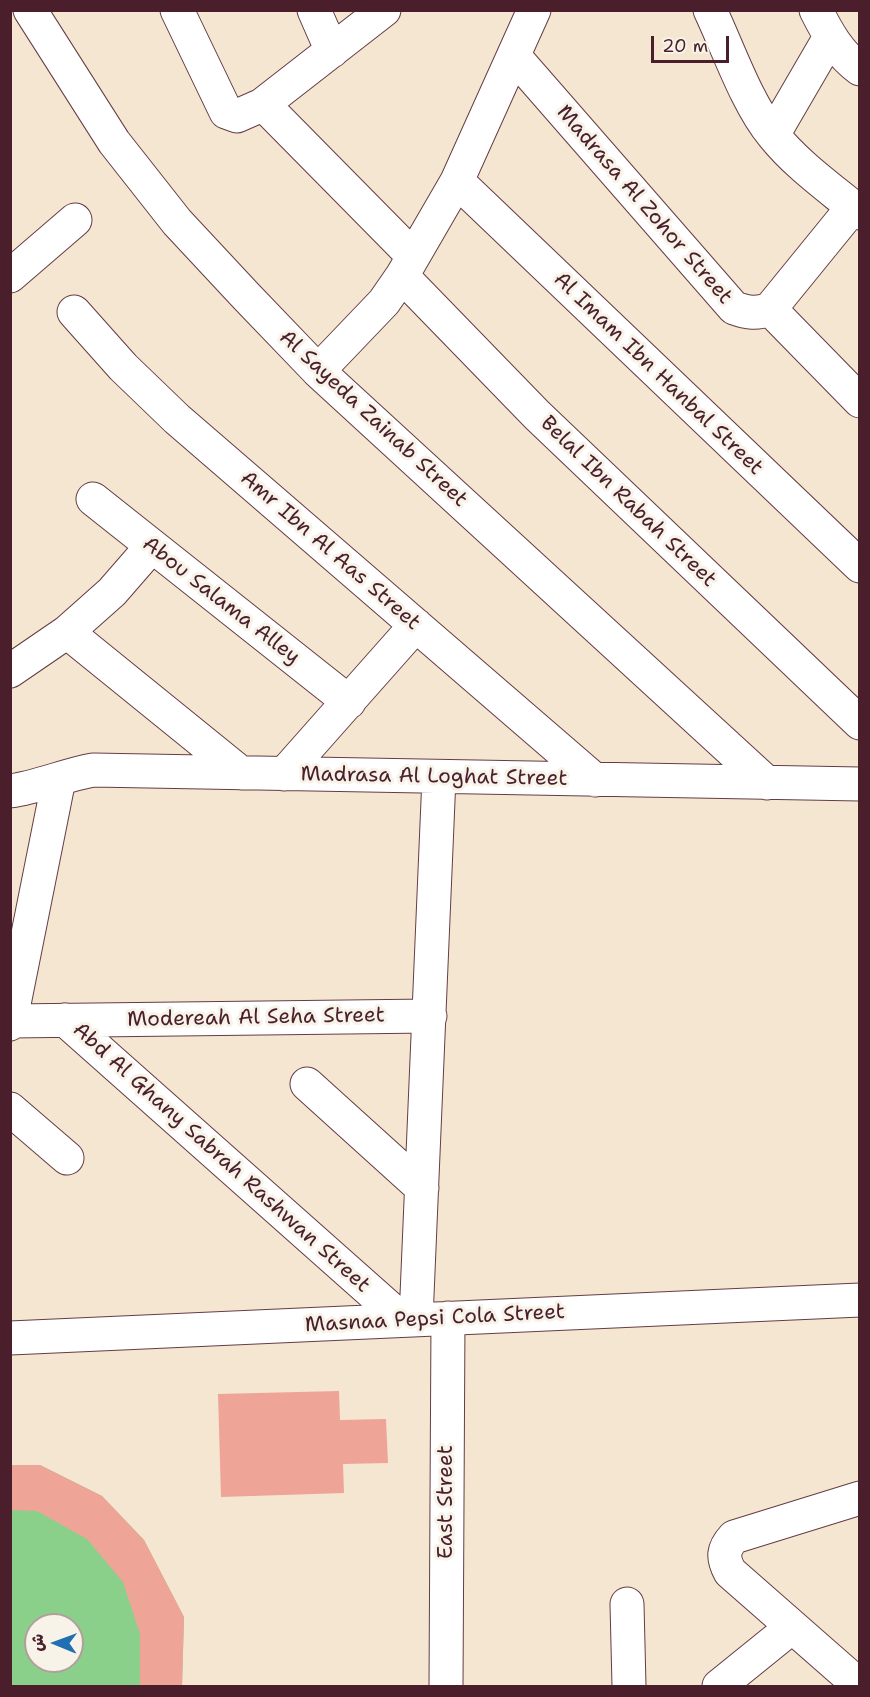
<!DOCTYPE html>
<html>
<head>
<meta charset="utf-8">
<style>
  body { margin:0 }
  #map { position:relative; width:870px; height:1697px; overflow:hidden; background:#f5e6d1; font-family:"Shantell Sans","Playpen Sans Arabic",sans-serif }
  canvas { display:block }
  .frame { position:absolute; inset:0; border:12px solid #4a1f2b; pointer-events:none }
  .north { position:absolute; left:24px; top:1613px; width:60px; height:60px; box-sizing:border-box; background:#f7f3e8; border:2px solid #b29e9c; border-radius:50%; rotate:271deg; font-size:16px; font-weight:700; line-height:24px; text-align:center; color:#4a1f2b }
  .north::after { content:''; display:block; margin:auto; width:21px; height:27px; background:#1f6fb2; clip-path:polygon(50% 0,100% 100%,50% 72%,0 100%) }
  .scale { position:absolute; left:651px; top:36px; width:78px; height:27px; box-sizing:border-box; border:3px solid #4a1f2b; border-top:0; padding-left:8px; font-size:18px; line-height:21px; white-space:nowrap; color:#4a1f2b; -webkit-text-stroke:4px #f7f3e8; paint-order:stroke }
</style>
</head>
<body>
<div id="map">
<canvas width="870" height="1697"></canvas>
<div class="frame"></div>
<div class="north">ش</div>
<div class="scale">20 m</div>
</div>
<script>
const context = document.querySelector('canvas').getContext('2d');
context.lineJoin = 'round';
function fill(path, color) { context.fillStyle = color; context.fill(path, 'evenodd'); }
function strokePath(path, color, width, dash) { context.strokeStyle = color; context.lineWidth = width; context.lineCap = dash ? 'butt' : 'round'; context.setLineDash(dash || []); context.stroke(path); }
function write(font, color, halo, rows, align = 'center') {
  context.font = font + ' "Shantell Sans",sans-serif'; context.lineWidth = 6; context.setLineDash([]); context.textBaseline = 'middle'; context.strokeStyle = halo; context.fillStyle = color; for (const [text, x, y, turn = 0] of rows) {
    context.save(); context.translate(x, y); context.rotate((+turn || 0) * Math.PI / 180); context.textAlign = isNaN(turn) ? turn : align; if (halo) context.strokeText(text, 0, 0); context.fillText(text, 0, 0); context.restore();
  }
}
fill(new Path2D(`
  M11 1465H40L102 1496 144 1540 184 1617 182 1686H11ZM36 1625H72V1661H36Z`), '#8bd08a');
fill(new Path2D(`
  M339 1391 340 1420 386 1419 388 1463 343 1464 344 1493 221 1497 218 1394Z
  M10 1465H40L102 1496 144 1540 184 1617 182 1686H140V1634L123 1582 87 1539 37 1511 10 1510Z`), '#eea497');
const minor = new Path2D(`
  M30 10 114 142 177 222 246 296 318 371 767 783
  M177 10 226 112 237 116 262 105 266 107 413 256
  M314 10 332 51
  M710 10C728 48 747 104 773 135 797 165 830 188 860 213
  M816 10C827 32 839 54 860 69
  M514 56 734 308C748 313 757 314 770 309L853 207
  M262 105 384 10
  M773 135 830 37
  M457 181 860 566
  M10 276 75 220
  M402 276 537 415 860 723
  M770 309 860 401
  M74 312 123 367 177 419 595 780
  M318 371 384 302 402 276 457 181 534 10
  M93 499 349 702
  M67 632 241 773
  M10 671 67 632 112 592 152 546
  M284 774 416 625
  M10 791C39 787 65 775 93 770L860 784
  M65 1020 403 1320
  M11 1021 430 1016
  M10 1024 59 779
  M307 1084 422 1188
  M10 1109 67 1158
  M416 1319 439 777
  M10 1338 860 1300
  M860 1498 734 1537C723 1549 722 1557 730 1572L860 1686
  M627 1604 629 1686
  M446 1686 448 1318
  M719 1686 792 1627`);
strokePath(minor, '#643d44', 35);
strokePath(minor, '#fff', 33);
write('21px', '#4a1f2b', '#f7f3e8', [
  ["Madrasa Al Zohor Street",644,205,49],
  ["Al Imam Ibn Hanbal Street",658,374,44],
  ["Al Sayeda Zainab Street",373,419,43],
  ["Belal Ibn Rabah Street",628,502,44],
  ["Amr Ibn Al Aas Street",330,551,41],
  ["Abou Salama Alley",221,601,38],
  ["Madrasa Al Loghat Street",434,777,1],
  ["Modereah Al Seha Street",256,1018,-1],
  ["Abd Al Ghany Sabrah Rashwan Street",221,1158,42],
  ["Masnaa Pepsi Cola Street",435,1319,-3],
  ["East Street",447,1502,-90]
]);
</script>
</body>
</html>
